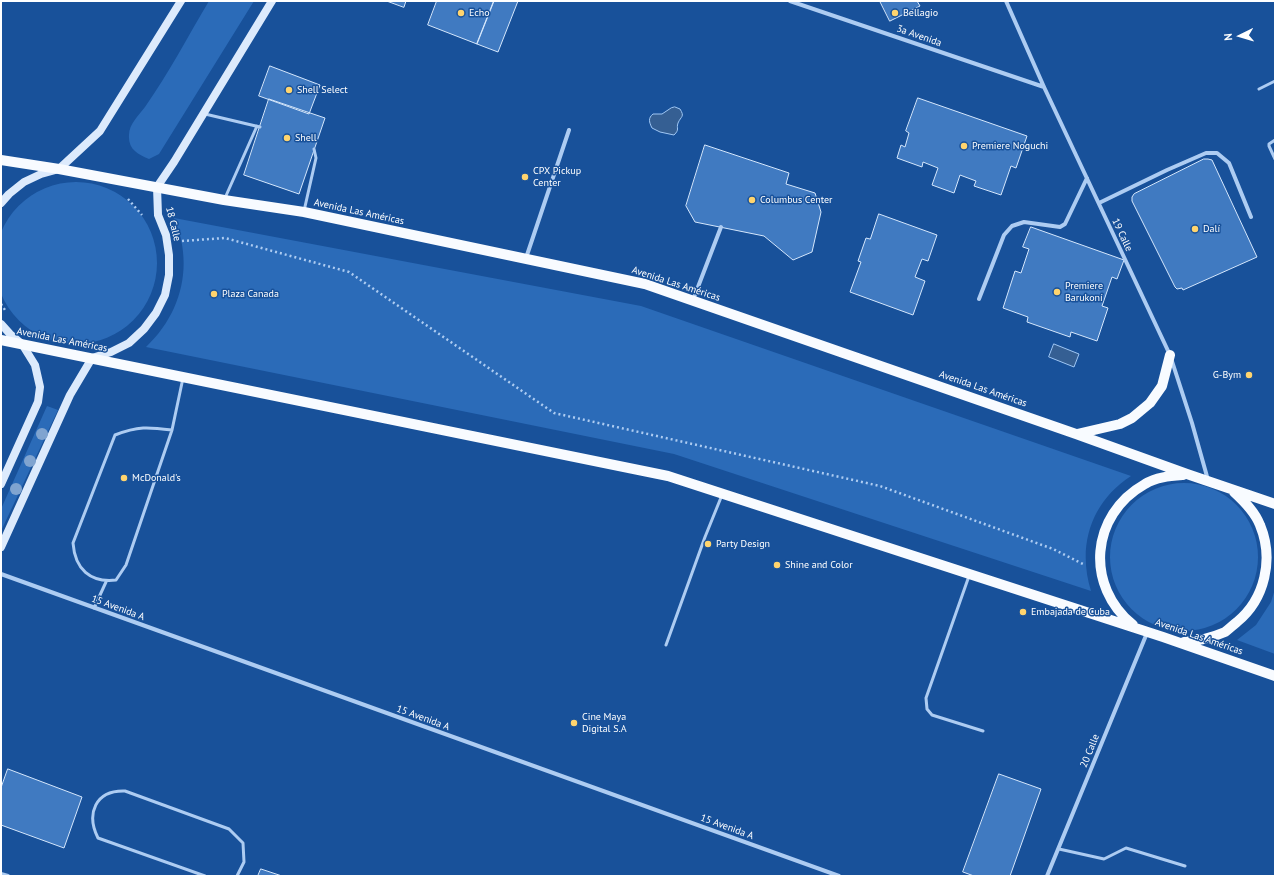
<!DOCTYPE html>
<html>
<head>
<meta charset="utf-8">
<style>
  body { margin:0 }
  #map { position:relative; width:1276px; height:877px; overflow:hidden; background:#18519a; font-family:"PT Sans",sans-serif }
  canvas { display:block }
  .frame { position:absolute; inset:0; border:2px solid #fff; pointer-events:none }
  .north { position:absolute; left:1220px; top:16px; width:40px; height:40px; -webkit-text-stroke:3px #18519a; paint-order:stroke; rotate:265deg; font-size:11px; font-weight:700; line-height:16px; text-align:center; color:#fff }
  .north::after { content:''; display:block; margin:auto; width:14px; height:18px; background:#fff; clip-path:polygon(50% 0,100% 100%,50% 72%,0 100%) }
</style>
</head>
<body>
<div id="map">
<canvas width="1276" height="877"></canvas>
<div class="frame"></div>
<div class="north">N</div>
</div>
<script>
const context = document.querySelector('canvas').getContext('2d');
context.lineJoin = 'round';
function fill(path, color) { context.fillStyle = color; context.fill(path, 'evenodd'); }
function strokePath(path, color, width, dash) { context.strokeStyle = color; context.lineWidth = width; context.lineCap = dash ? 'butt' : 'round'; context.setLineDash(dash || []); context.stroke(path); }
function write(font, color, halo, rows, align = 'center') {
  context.font = font + ' "PT Sans",sans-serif'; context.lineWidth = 3; context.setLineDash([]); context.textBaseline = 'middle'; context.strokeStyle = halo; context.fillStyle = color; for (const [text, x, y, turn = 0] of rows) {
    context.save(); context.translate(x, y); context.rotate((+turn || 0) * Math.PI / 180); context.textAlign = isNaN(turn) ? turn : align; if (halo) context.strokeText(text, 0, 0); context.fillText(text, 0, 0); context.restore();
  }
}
fill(new Path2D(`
  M209 1H254L159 154 149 159C137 154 128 149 129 135 129 124 139 115 145 107 169 73 188 36 209 1Z
  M-5 263a81 81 0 1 1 162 0a81 81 0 1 1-162 0Z
  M174 218 641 306 1131 476C1091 502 1077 546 1091 591L674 454 146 347C182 313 194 264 174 218Z
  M47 406 58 410 1 531V509Z
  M1110 557a74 74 0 1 1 148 0a74 74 0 1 1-148 0Z
  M1275 589V654L1237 640 1256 625 1271 602Z`), '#2b6bb8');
const water = new Path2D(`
  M675 107 680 109C685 117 681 116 678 123 676 129 680 129 674 135L660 132 652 128C649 122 648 118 653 114H662L671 108Z
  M1054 344 1079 354 1074 367 1049 357Z`);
fill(water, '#355f93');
strokePath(water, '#a0c7f4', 1);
const building = new Path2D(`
  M387 1H406L404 7Z
  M437 1H494L477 44 428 25Z
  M494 1H518L498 52 477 44Z
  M880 1H917L920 6 890 21Z
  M270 66 320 85 309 114 259 96Z
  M918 98 1027 136 1016 168 1011 166 1001 195 974 186 976 181 960 175 954 193 932 185 938 168 923 162 922 167 897 158 901 145 905 147 909 133 906 131Z
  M269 99 325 118 299 194 244 175Z
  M705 145 789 173 786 184 815 193 821 212 812 252 793 260 764 236 695 222 686 206Z
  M1204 159H1208L1212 160 1257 257 1183 290 1182 288 1177 289 1175 287 1132 201V197L1134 194Z
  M879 214 937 235 928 261 922 259 915 277 925 281 913 315 850 292 861 262 858 261 866 238 870 239Z
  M1031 227 1124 260 1117 279 1112 277 1102 306 1108 308 1097 341 1071 332 1070 337 1027 322 1028 317 1003 308 1015 271 1021 273 1029 249 1023 247Z
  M8 769 82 797 64 848 1 825V788Z
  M999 774 1041 789 1010 876H974L963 872Z
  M261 869 282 876H258Z`);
fill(building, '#407ac1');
strokePath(building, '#d5e7fc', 1);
strokePath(new Path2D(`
  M128 199 142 215
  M182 241 225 238 349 272 554 413 880 486 1053 549 1085 565
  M1 304 5 310`), '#adccf2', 2.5, [2, 3]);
strokePath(new Path2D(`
  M1259 89 1275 81
  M205 114 260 127
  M1275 140 1269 144V146L1275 159
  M225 198 257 126
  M304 211 316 158 314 149
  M172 430C148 427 138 426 115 435L73 543C75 569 90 583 116 580L126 565 172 430 183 378
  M969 576 926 698 927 709 932 715 983 731
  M94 608 106 582
  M666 645 705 537 722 495
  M1059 849 1104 859 1126 848 1185 866
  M205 876 98 838C86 814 95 790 125 791L229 829 243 843 244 862 237 876`), '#adccf2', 3);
strokePath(new Path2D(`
  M790 1 1044 87
  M1006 1 1044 87 1170 355 1192 423 1208 480
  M1099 203 1167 170 1206 153H1217L1229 163 1251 217
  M526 258 569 130
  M979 299 1004 235 1012 226 1024 222 1060 227 1065 224 1087 178
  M693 300 721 227
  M1 574 839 876
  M1 874 8 876
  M1047 876 1147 633`), '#adccf2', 4);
strokePath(new Path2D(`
  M1 203 9 194 24 182 41 174 59 169 100 131 181 1
  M1 324 10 334 22 344 35 365 40 387 38 402 1 484
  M1 547 70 395 92 358 111 352 129 343 144 329 156 313 165 295 169 275V255L166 235 158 215 157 187 174 162 272 1`), '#dceafc', 8);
strokePath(new Path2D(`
  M1 160 59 169 224 200 304 212 645 284 1076 434 1187 474 1275 504
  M1 340 668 476 1163 637 1275 676
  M1077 434 1120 424 1132 418 1150 403 1162 386 1170 355
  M1133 625C1085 586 1090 515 1145 484 1156 477 1170 476 1183 475
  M1184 642C1198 641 1211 638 1225 632 1229 629 1233 625 1237 622 1265 599 1274 559 1260 525 1255 512 1245 502 1234 492`), '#f8fbff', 10);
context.fillStyle = '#80a4d0';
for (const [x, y] of [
  [42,434],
  [30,461],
  [16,489]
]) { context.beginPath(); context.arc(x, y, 6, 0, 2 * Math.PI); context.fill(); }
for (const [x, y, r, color] of [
  [461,13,4,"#ffd46e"],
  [895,13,4,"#ffd46e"],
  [289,90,4,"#ffd46e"],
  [287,138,4,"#ffd46e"],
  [964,146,4,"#ffd46e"],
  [525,177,4,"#ffd46e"],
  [752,200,4,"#ffd46e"],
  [1195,229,4,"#ffd46e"],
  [1057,292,4,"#ffd46e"],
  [214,294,4,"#ffd46e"],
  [1249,375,4,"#ffd46e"],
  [124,478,4,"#ffd46e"],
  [708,544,4,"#ffd46e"],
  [777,565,4,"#ffd46e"],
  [1023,612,4,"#ffd46e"],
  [574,723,4,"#ffd46e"]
]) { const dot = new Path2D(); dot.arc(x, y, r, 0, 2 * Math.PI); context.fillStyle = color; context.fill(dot); strokePath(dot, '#18519a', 1.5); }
write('10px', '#fff', '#18519a', [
  ["Echo",469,13],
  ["Bellagio",903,13],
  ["Shell Select",297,90],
  ["Shell",295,138],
  ["Premiere Noguchi",972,146],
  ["CPX Pickup",533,171],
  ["Center",533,183],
  ["Columbus Center",760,200],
  ["Dalí",1203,229],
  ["Premiere",1065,286],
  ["Barukoní",1065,298],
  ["Plaza Canada",222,294],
  ["G-Bym",1241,375,"right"],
  ["McDonald's",132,478],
  ["Party Design",716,544],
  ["Shine and Color",785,565],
  ["Embajada de Cuba",1031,612],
  ["Cine Maya",582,717],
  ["Digital S.A",582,729]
], 'left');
write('10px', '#fff', '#18519a', [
  ["3a Avenida",919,36,19],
  ["Avenida Las Américas",359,212,12],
  ["18 Calle",173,224,76],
  ["19 Calle",1122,235,65],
  ["Avenida Las Américas",676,284,18],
  ["Avenida Las Américas",62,340,11],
  ["Avenida Las Américas",983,389,19],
  ["15 Avenida A",118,608,20],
  ["Avenida Las Américas",1199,637,19],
  ["15 Avenida A",423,718,20],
  ["20 Calle",1090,751,-68],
  ["15 Avenida A",727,827,20]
]);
</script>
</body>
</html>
